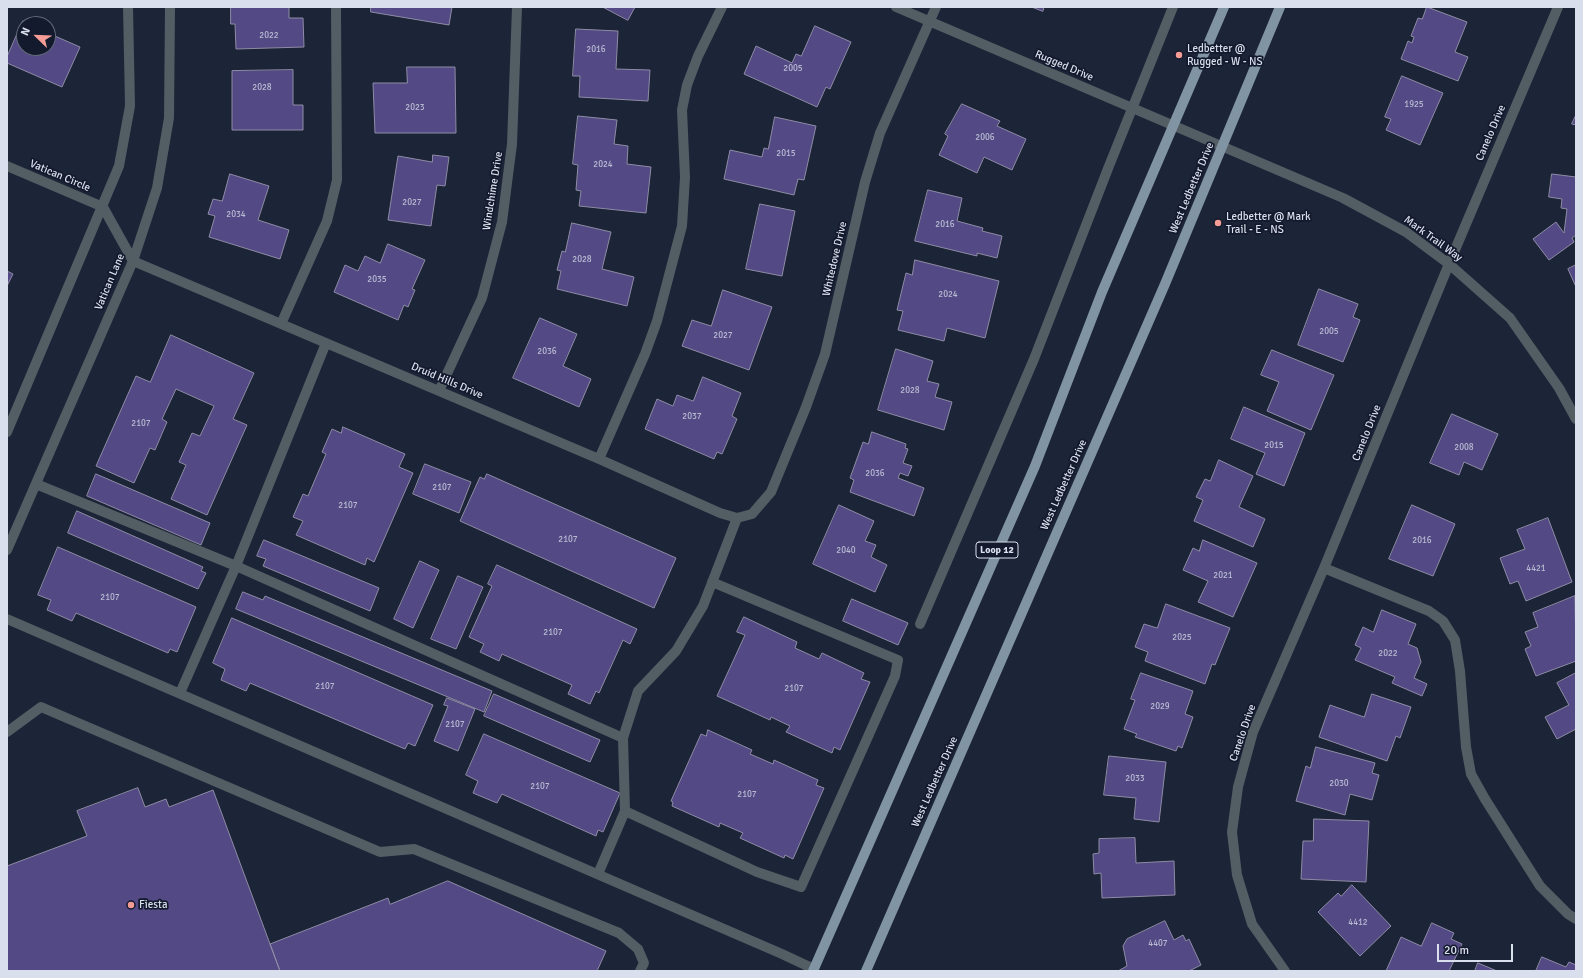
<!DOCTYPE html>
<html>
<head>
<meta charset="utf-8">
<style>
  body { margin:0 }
  #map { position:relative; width:1583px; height:978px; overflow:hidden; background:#1c2437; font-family:Signika,sans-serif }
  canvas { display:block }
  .frame { position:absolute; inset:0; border:8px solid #d9dfec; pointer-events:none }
  .north { position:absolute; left:16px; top:16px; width:40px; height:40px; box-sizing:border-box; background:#131a2d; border:1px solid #626979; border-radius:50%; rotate:293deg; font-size:11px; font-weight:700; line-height:16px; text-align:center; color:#d9dfec }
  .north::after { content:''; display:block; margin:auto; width:14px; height:18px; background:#f59c96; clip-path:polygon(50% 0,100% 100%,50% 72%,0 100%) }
  .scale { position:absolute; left:1437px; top:944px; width:76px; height:18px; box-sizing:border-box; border:2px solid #d9dfec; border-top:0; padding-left:5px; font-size:12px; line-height:14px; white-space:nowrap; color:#d9dfec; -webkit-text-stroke:3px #131a2d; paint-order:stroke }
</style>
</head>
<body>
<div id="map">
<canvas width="1583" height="978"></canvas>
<div class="frame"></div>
<div class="north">N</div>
<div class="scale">20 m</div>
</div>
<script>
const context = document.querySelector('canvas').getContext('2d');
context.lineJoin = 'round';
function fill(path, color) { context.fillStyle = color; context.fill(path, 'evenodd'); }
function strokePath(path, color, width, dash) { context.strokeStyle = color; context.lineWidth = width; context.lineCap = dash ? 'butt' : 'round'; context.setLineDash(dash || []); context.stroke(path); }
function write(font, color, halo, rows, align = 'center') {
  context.font = font + ' Signika,sans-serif'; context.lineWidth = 3.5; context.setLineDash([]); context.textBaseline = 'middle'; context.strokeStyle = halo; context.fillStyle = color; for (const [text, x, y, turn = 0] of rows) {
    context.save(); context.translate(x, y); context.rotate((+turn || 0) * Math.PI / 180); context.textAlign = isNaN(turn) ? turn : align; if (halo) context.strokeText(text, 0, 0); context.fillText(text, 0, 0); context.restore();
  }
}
const building = new Path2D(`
  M231 7H289V18H303L304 47 236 49 235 24H231Z
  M371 7H452L449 25 371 12Z
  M603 7H635L628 20Z
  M1032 7H1044L1043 11Z
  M1427 7 1467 22 1455 52 1468 57 1458 81 1401 59 1408 41 1412 43 1414 37 1411 36 1418 18 1422 19Z
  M23 21 29 24H24V48H48V33L80 47 62 87 7 63V57Z
  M815 26 851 42 830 89 826 87 817 107 744 74 756 46 792 63 796 54 801 56Z
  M576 29 618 31 616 69 650 70 648 101 579 97 580 76H573Z
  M407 67H455L456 133H375L373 83H407Z
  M293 70V105H303V130H232V71Z
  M1402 76 1443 93 1420 145 1386 130 1391 119 1385 117Z
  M962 104 1000 121 997 126 1026 139 1012 170 984 157 977 173 939 155 948 136 945 134Z
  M1576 115V125L1572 124Z
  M578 116 617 120 614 144 628 146 627 164 651 167 646 213 579 206 581 191 576 190 578 165 573 164Z
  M775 117 816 126 804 180 798 179 794 195 724 179 730 150 762 157 764 148 768 149Z
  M433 155 449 157 445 186 437 185 431 226 388 220 398 156 432 162Z
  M230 174 269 186 258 220 289 230 280 259 209 237 215 216 208 214 213 199 222 201Z
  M1552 174 1576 177V235L1572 238 1574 242 1549 260 1533 239 1556 222 1564 233 1567 209 1561 208 1562 199 1549 197Z
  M928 190 962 198 957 221 983 228 982 231 1002 236 997 258 977 253V256L915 241Z
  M760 204 795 211 782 276 746 269Z
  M572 223 611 232 602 269 634 277 627 306 557 289 561 271 557 270 562 251 565 252Z
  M388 244 425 260 412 289 415 290 408 307 404 305 398 320 334 292 345 265 358 271 365 256 380 263Z
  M915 260 999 281 985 338 947 328 944 341 898 330 903 311 897 310 906 273 912 275Z
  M1576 265V287L1568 269Z
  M7 271 13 274 7 286Z
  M1319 289 1358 304 1353 317 1360 320 1343 362 1298 345Z
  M723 290 772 307 749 370 682 346 692 320 711 326Z
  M540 318 577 334 563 366 591 379 579 407 513 378Z
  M171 335 254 373 233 419 247 425 207 515 171 499 186 465 179 462 192 433 200 436 214 406 176 389 162 419 167 422 155 450 150 448 134 483 96 466 136 376 150 382Z
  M896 349 933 361 927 381 939 384 935 397 952 402 944 430 878 410Z
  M1272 350 1334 375 1311 430 1267 411 1279 382 1261 375Z
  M703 377 741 393 732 416 737 419 722 454 717 452 714 459 645 429 657 399 673 406 677 395 693 401Z
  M1244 407 1305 433 1284 486 1256 474 1265 453 1231 439Z
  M1452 414 1498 434 1482 470 1464 462 1459 475 1430 463Z
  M343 427 405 454 399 467 413 473 374 562 367 558 365 565 296 535 303 521 293 517 303 494 308 496 326 454 322 452 332 429 341 433Z
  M872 432 906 444 905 448 908 449 903 463 912 466 908 476 900 473 898 478 924 488 914 516 850 492 854 480 850 478 863 442 868 444Z
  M1219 460 1253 476 1239 507 1265 519 1253 547 1194 521 1203 500 1196 497 1205 479 1210 481Z
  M425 464 471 482 459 513 413 494Z
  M96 474 210 523 201 545 87 496Z
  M487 474 676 558 654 608 460 521 480 477 484 479Z
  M839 505 874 521 865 541 876 545 871 557 887 565 875 592 813 564Z
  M1412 505 1455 524 1433 576 1389 559Z
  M77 511 203 567 201 571 206 573 198 589 68 533Z
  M1548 518 1572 582 1526 601 1518 581 1510 584 1500 558 1525 549 1517 530Z
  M264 540 379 588 370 611 263 566 266 559 257 556Z
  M1203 540 1257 563 1233 617 1198 602 1208 581 1183 570 1193 548 1199 551Z
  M58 547 196 607 177 652 170 649 168 653 76 613 72 621 47 610 51 600 38 595Z
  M420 561 439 570 413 628 394 619Z
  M497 565 637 629 630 644 623 640 599 693 596 691 590 704 568 694 572 685 502 654 499 661 480 652 484 644 469 637 492 586 488 584Z
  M458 576 483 587 456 649 431 639Z
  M243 592 263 600 265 596 492 691 484 712 236 609Z
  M1575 596 1576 661 1536 676 1525 649 1531 646 1525 632 1538 627 1533 613Z
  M852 599 908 623 898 645 843 621Z
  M1166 604 1230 628 1215 665 1212 664 1205 684 1145 661 1148 652 1135 647 1144 624 1157 628Z
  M1382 610 1416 624 1408 644 1417 648 1421 662 1414 678 1427 684 1422 696 1392 683 1395 677 1355 660 1361 648 1355 645 1363 627 1373 632Z
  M744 617 797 642 795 648 819 659 822 653 864 673 861 679 870 682 840 750 834 747 832 753 786 732 790 726 771 717 770 720 717 696 745 635 737 632Z
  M232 618 433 705 415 746 408 743 405 749 250 683 246 691 221 680 225 669 213 663Z
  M1141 673 1193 691 1185 714 1193 717 1182 748 1178 746 1176 751 1135 737 1137 734 1124 729 1135 700 1131 699Z
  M1576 673V729L1557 739 1545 717 1569 705 1557 683Z
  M494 694 600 740 590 762 484 716Z
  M1372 694 1411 707 1400 738 1396 736 1387 761 1319 737 1330 705 1364 717Z
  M447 698 475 709 458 751 434 741 448 706 444 705Z
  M708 730 752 750 750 754 773 764 774 760 818 780 816 785 824 788 793 859 785 855 784 858 740 838 743 833 720 823 719 827 672 806 673 802 671 801 701 734 706 736Z
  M484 734 620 793 603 832 598 830 596 836 502 794 497 803 473 793 478 781 466 775Z
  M1316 747 1375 763 1372 773 1379 775 1372 800 1350 794 1345 815 1296 801 1306 766 1310 768Z
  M1109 756 1166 762 1159 822 1134 819 1136 798 1104 795Z
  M138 788 145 807 166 799 169 807 213 790 280 971H7V866L87 836 77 811Z
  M1314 819 1369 821 1366 882 1301 879 1303 841H1313Z
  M1135 838 1136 863 1174 861 1175 895 1102 898 1101 873 1094 874 1093 854 1099 853V839Z
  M448 881 606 951 597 971H280L270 944 388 898 390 904Z
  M1352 885 1391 926 1360 956 1318 912 1338 893 1341 896Z
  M1165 921 1174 940 1183 935 1186 941 1189 939 1201 965 1189 971H1118L1127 966 1123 946 1127 939Z
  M1432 923 1454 933 1451 939 1462 944 1449 971H1386L1401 937 1421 946Z
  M1542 957 1566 967 1569 962 1576 965V971H1536Z
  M1478 963 1497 971H1475Z`);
fill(building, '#534984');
strokePath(building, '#8e8ca5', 1);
strokePath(new Path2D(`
  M896 7 1343 198 1406 232 1449 264 1510 318 1559 388 1576 419
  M7 166 103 207 133 261 599 459 720 513 737 518 752 514 771 492 806 407 825 354 865 182 880 133 936 7
  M281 324 327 221 337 180 336 7
  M439 391 482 298 502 222 512 144 517 7
  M7 432 119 166 130 106 128 7
  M599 459 645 354 657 321 682 226 685 177 682 110 687 85 698 56 722 7
  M36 484 236 566 623 738 638 691 676 651 703 606 737 518
  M7 550 133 261 157 188 169 118 170 7
  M1324 568 1429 611 1443 621 1455 640 1460 671 1466 747 1471 774 1485 799 1540 886 1568 914 1576 919
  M7 619 782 954 814 969
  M920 624 1034 359 1109 166 1173 7
  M180 693 236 566 326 343
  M7 732 41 707 380 852 414 849 619 933 638 949 644 963 640 971
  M623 738 625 811 757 872 801 887 895 676 898 660 712 582
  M598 874 625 811
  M1285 971 1252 924 1237 875 1232 832 1238 787 1253 732 1324 568 1449 264 1558 7`), '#535d64', 10);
strokePath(new Path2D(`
  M813 971 1035 466 1102 292 1224 7
  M866 971 1165 284 1280 7`), '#8194a4', 10);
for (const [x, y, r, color] of [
  [1179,55,4,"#f59c96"],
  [1218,223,4,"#f59c96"],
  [131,905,4,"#f59c96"]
]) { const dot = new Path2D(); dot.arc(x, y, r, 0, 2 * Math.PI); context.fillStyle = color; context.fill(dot); strokePath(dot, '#131a2d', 1.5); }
write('9px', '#b8bad2', null, [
  ["2022",269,36],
  ["2016",596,50],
  ["2005",793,69],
  ["2028",262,88],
  ["1925",1414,105],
  ["2023",415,108],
  ["2006",985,138],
  ["2015",786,154],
  ["2024",603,165],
  ["2027",412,203],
  ["2034",236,215],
  ["2016",945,225],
  ["2028",582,260],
  ["2035",377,280],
  ["2024",948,295],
  ["2005",1329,332],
  ["2027",723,336],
  ["2036",547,352],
  ["2028",910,391],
  ["2037",692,417],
  ["2107",141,424],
  ["2015",1274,446],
  ["2008",1464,448],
  ["2036",875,474],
  ["2107",442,488],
  ["2107",348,506],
  ["2107",568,540],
  ["2016",1422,541],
  ["2040",846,551],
  ["4421",1536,569],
  ["2021",1223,576],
  ["2107",110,598],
  ["2107",553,633],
  ["2025",1182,638],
  ["2022",1388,654],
  ["2107",325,687],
  ["2107",794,689],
  ["2029",1160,707],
  ["2107",455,725],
  ["2033",1135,779],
  ["2030",1339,784],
  ["2107",540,787],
  ["2107",747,795],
  ["4412",1358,923],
  ["4407",1158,944]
]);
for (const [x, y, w] of [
  [997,550,42]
]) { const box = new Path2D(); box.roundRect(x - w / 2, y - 8, w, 16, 3); context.fillStyle = '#131a2d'; context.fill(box); strokePath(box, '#d9dfec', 1); }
write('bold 10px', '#d9dfec', null, [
  ["Loop 12",997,550]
]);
write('11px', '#d9dfec', '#131a2d', [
  ["Ledbetter @",1187,49],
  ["Rugged - W - NS",1187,62],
  ["Ledbetter @ Mark",1226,217],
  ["Trail - E - NS",1226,230],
  ["Fiesta",139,905]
], 'left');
write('11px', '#d9dfec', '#131a2d', [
  ["Rugged Drive",1064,66,23],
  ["Canelo Drive",1491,133,-67],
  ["Vatican Circle",60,176,23],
  ["West Ledbetter Drive",1192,188,-67],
  ["Windchime Drive",493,191,-81],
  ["Mark Trail Way",1433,239,36],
  ["Whitedove Drive",835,259,-77],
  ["Vatican Lane",110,282,-67],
  ["Druid Hills Drive",447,381,23],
  ["Canelo Drive",1367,433,-68],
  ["West Ledbetter Drive",1064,485,-66],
  ["Canelo Drive",1243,733,-71],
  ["West Ledbetter Drive",935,782,-66]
]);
</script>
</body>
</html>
